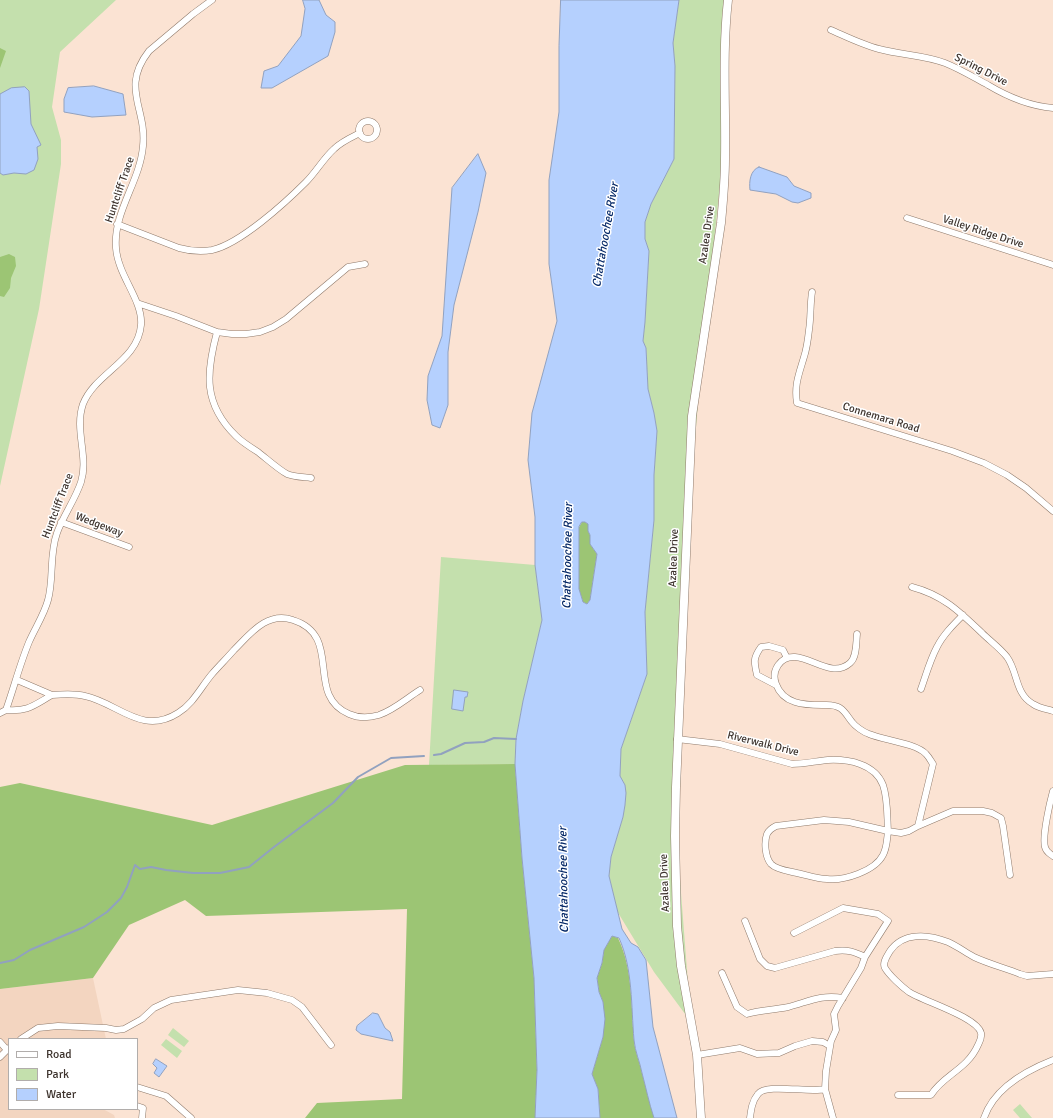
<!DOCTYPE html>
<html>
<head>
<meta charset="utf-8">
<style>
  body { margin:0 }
  #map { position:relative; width:1053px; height:1118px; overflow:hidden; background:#fbe3d3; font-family:Signika,sans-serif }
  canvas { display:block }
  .legend { position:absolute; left:8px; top:1038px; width:130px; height:72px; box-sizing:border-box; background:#fff; border:1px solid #b1adab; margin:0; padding:5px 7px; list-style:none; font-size:12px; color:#3d332d }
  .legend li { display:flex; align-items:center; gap:8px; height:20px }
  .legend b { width:20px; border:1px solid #b1adab }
</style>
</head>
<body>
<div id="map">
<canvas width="1053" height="1118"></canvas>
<ul class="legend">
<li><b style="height:5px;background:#fff"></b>Road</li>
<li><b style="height:11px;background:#c4e0ad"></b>Park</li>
<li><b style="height:11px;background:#b5d0fe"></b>Water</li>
</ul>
</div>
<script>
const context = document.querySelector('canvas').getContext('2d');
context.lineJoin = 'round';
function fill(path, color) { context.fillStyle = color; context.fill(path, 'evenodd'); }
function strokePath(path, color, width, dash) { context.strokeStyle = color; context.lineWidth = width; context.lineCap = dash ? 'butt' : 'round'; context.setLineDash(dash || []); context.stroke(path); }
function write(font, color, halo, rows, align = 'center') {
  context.font = font + ' Signika,sans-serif'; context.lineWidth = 3; context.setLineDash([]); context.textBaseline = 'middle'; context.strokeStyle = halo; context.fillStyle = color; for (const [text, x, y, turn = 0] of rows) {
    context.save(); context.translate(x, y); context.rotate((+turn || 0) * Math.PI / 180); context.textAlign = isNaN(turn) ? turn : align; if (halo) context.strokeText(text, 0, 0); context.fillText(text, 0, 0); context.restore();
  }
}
fill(new Path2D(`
  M93 978 106 1039H9V1109H103L114 1115 115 1118H0V989Z`), '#f3d5c0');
fill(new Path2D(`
  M0 0H116L60 52 52 107 61 140V164L39 309 0 486Z
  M679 0H727L722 167 703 343 691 488 685 624 678 854 691 1022 654 972 617 911 609 876 611 857 623 817 625 805 626 793 625 785 620 776 621 749 647 674 645 612 654 520V475L657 431 654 413 648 389 646 348 643 341 645 322 649 251 645 239V222L651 204 674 159 675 66 673 43Z
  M441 557 535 565 542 620 523 701 516 739 515 764 429 765Z
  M173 1028 189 1041 184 1047 168 1035Z
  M166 1039 182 1051 177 1058 161 1045Z
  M1020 1104 1032 1118H1020L1013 1110Z`), '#c4e0ad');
fill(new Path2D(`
  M0 48 6 51 0 68Z
  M9 254 15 257 16 266 11 278 10 288 4 297 0 296V257Z
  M582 522H585L588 524V531L590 535V544L597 554 590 600 587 604 583 602 579 589V527Z
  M515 764 522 858 534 978 537 1070 535 1118H305L317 1103 402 1099 407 909 206 916 185 900 129 925 93 978 0 989V787L20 783 212 825 405 765Z
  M612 936 618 938C633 969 631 1006 634 1040 635 1052 640 1062 642 1073 646 1088 650 1103 654 1118H600L598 1089 592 1074 603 1037V1002L599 992 597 978 602 963 604 950Z`), '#9cc574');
const water = new Path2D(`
  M303 0H319L326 15 335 22V32L328 56 272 88H261L264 71 278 66 301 36 305 9Z
  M561 0H679L673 43 675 66 674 159 651 204 645 222V239L649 251 645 322 643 341 646 348 648 389 654 413 657 431 654 475V520L645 612 647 674 621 749 620 776 625 785 626 793 625 805 623 817 611 857 609 876 622 929 631 943 638 947 646 960 653 1027 677 1118H654C649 1103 646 1088 642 1073 640 1062 635 1052 634 1040 631 1006 633 969 619 938L612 936 604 950 602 963 597 978 599 992 603 1002 605 1019 603 1037 592 1074 598 1089 600 1118H535L537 1070 534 978 522 858 515 764 516 739 523 701 542 620 535 565V517L528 460 532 413 557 321 549 264V180L559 112V46ZM582 522H585L588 524V531L590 535V544L597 554 590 600 587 604 583 602 579 589V527Z
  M94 86 123 94 126 115 92 117 64 112V99L68 88Z
  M25 87 29 91 31 124 41 145 37 147 38 159 34 170 26 174 14 173 3 175 0 173V94L11 88Z
  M478 154 486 173 478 212 454 305 448 352V405L440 428 432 425 427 400 428 376 442 336 452 188Z
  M759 167 787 177 794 186 811 193V198L798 203 792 202 776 194 750 190C749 182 750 170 759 167Z
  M454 690 468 692 467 697H465L463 711 452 709Z
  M373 1013 378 1014 385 1028 390 1032 393 1041 361 1034 356 1030 357 1026Z
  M156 1059 167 1066 159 1077 154 1073 157 1068 153 1064Z`);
fill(water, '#b5d0fe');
strokePath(water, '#91a1bf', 1);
strokePath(new Path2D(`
  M434 755 441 754 465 743 484 742 494 738 516 739
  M0 963 14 960 30 950 84 927 107 912 121 898 127 887 135 865 140 869 151 867 166 870 193 873H220L249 867 274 847 333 803 358 777 391 758 424 756`), '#91a1bf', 2);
const minor = new Path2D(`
  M831 30C847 37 863 45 879 49 901 55 924 55 945 63 960 69 973 77 988 85 1008 97 1030 106 1053 108
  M359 130a9 9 0 1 1 18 0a9 9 0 1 1-18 0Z
  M907 218 1053 265
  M117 224 179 248C190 251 201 252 212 250 240 244 285 203 306 182 316 172 323 159 334 149 341 142 350 138 360 133
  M812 292C810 305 811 317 809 330 808 339 807 348 804 357 799 374 794 385 797 403L952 451 984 463 1007 475 1026 488 1053 511
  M137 303 176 316 217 332 232 334H246L260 332 273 327 286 319 348 267 365 264
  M217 332C206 373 203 404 236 436 242 442 250 447 258 452 267 459 278 469 287 474 294 477 304 477 311 478
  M61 522 129 547
  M912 587C943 595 960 612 982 633 990 641 1000 648 1007 657 1018 672 1015 694 1033 704 1039 708 1046 709 1053 711
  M857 634C856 643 857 657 850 663 833 678 813 658 795 657 780 656 771 671 776 684 783 704 804 705 822 705 828 705 834 704 840 708 845 711 848 717 852 722 855 726 863 732 869 734 883 740 916 743 926 754 929 757 931 761 933 764L918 826
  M776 685 757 675C754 662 753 658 761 647L769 646 783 650 787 658
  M921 689C926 675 930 660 937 647 943 635 953 625 963 615
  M52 695C63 694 74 693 85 696 118 703 142 736 178 713 193 704 201 687 212 674 219 666 227 658 234 650 250 634 267 611 293 620 344 636 304 695 349 714 358 718 369 718 379 715 394 710 407 698 420 690
  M6 710C28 712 34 705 52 695L17 680
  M0 713 6 710C14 687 20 664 29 642 35 628 44 615 48 600 54 578 49 555 57 533 63 516 75 500 81 482 89 457 74 430 83 404 95 373 138 361 141 325 143 300 118 276 116 248 113 212 140 182 143 146 147 108 120 88 149 51L193 14 212 0
  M677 739 720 744 792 764C804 764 816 761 828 760 849 759 875 764 883 785 888 799 887 817 888 831L901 833 909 831 918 826 953 811H983L992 813 1001 818 1003 826 1010 875
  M1053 791C1050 802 1042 836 1045 847 1046 852 1049 853 1053 856
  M824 820 849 822 888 831C887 839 887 848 883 855 875 871 844 881 827 879 816 879 807 875 797 873 789 871 777 870 771 864 765 857 764 842 767 834 769 830 772 828 776 826Z
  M745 921 760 959 767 966 775 968 835 951C847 949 855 952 865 957
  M794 933 843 908 878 914 888 921 865 957 861 968 838 1006 834 1014 836 1030 831 1041 826 1071 825 1089 833 1118
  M722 973 737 1007 747 1014C760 1010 774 1010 788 1007 808 1002 821 994 843 998
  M21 1039 38 1028 58 1026 106 1028 116 1030 124 1029 142 1019 154 1008 171 1000 238 990 267 993 292 1000 302 1007 331 1045
  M0 1042 7 1050
  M697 1055 740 1048 757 1054 779 1053 795 1046 812 1041 823 1042 830 1046
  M0 1057 9 1048
  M137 1087 166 1096 191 1118
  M898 1095H931C943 1075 967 1070 978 1045 980 1041 982 1038 981 1033 977 1017 923 1001 909 992 902 987 889 975 885 968 882 963 887 956 890 951 903 932 928 934 948 942 957 946 965 952 974 957 989 964 1005 968 1020 974L1027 976 1053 974
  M137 1106 143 1108 142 1118
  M750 1118C751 1110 752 1101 758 1094 766 1083 810 1093 825 1089
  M984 1118C994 1088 1025 1071 1053 1060`);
const tertiary = new Path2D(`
  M701 1118 697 1055 681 966 677 926 675 836 676 787 692 416 721 223C723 202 725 180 725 159 726 106 722 53 728 0`);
strokePath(minor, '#8f7a6b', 7);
strokePath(tertiary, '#8f7a6b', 9);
strokePath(minor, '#fff', 6);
strokePath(tertiary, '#fff', 8);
write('11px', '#3d332d', '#fff', [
  ["Spring Drive",981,70,27],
  ["Huntcliff Trace",120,190,-71],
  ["Valley Ridge Drive",983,232,18],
  ["Azalea Drive",707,235,-82],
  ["Connemara Road",881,418,17],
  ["Huntcliff Trace",58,506,-69],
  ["Wedgeway",99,525,21],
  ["Azalea Drive",674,558,-88],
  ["Riverwalk Drive",763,744,14],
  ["Azalea Drive",665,883,-92]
]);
write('italic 12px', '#052867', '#fff', [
  ["Chattahoochee River",606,235,-80],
  ["Chattahoochee River",568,556,-89],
  ["Chattahoochee River",564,880,-91]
]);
</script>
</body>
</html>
